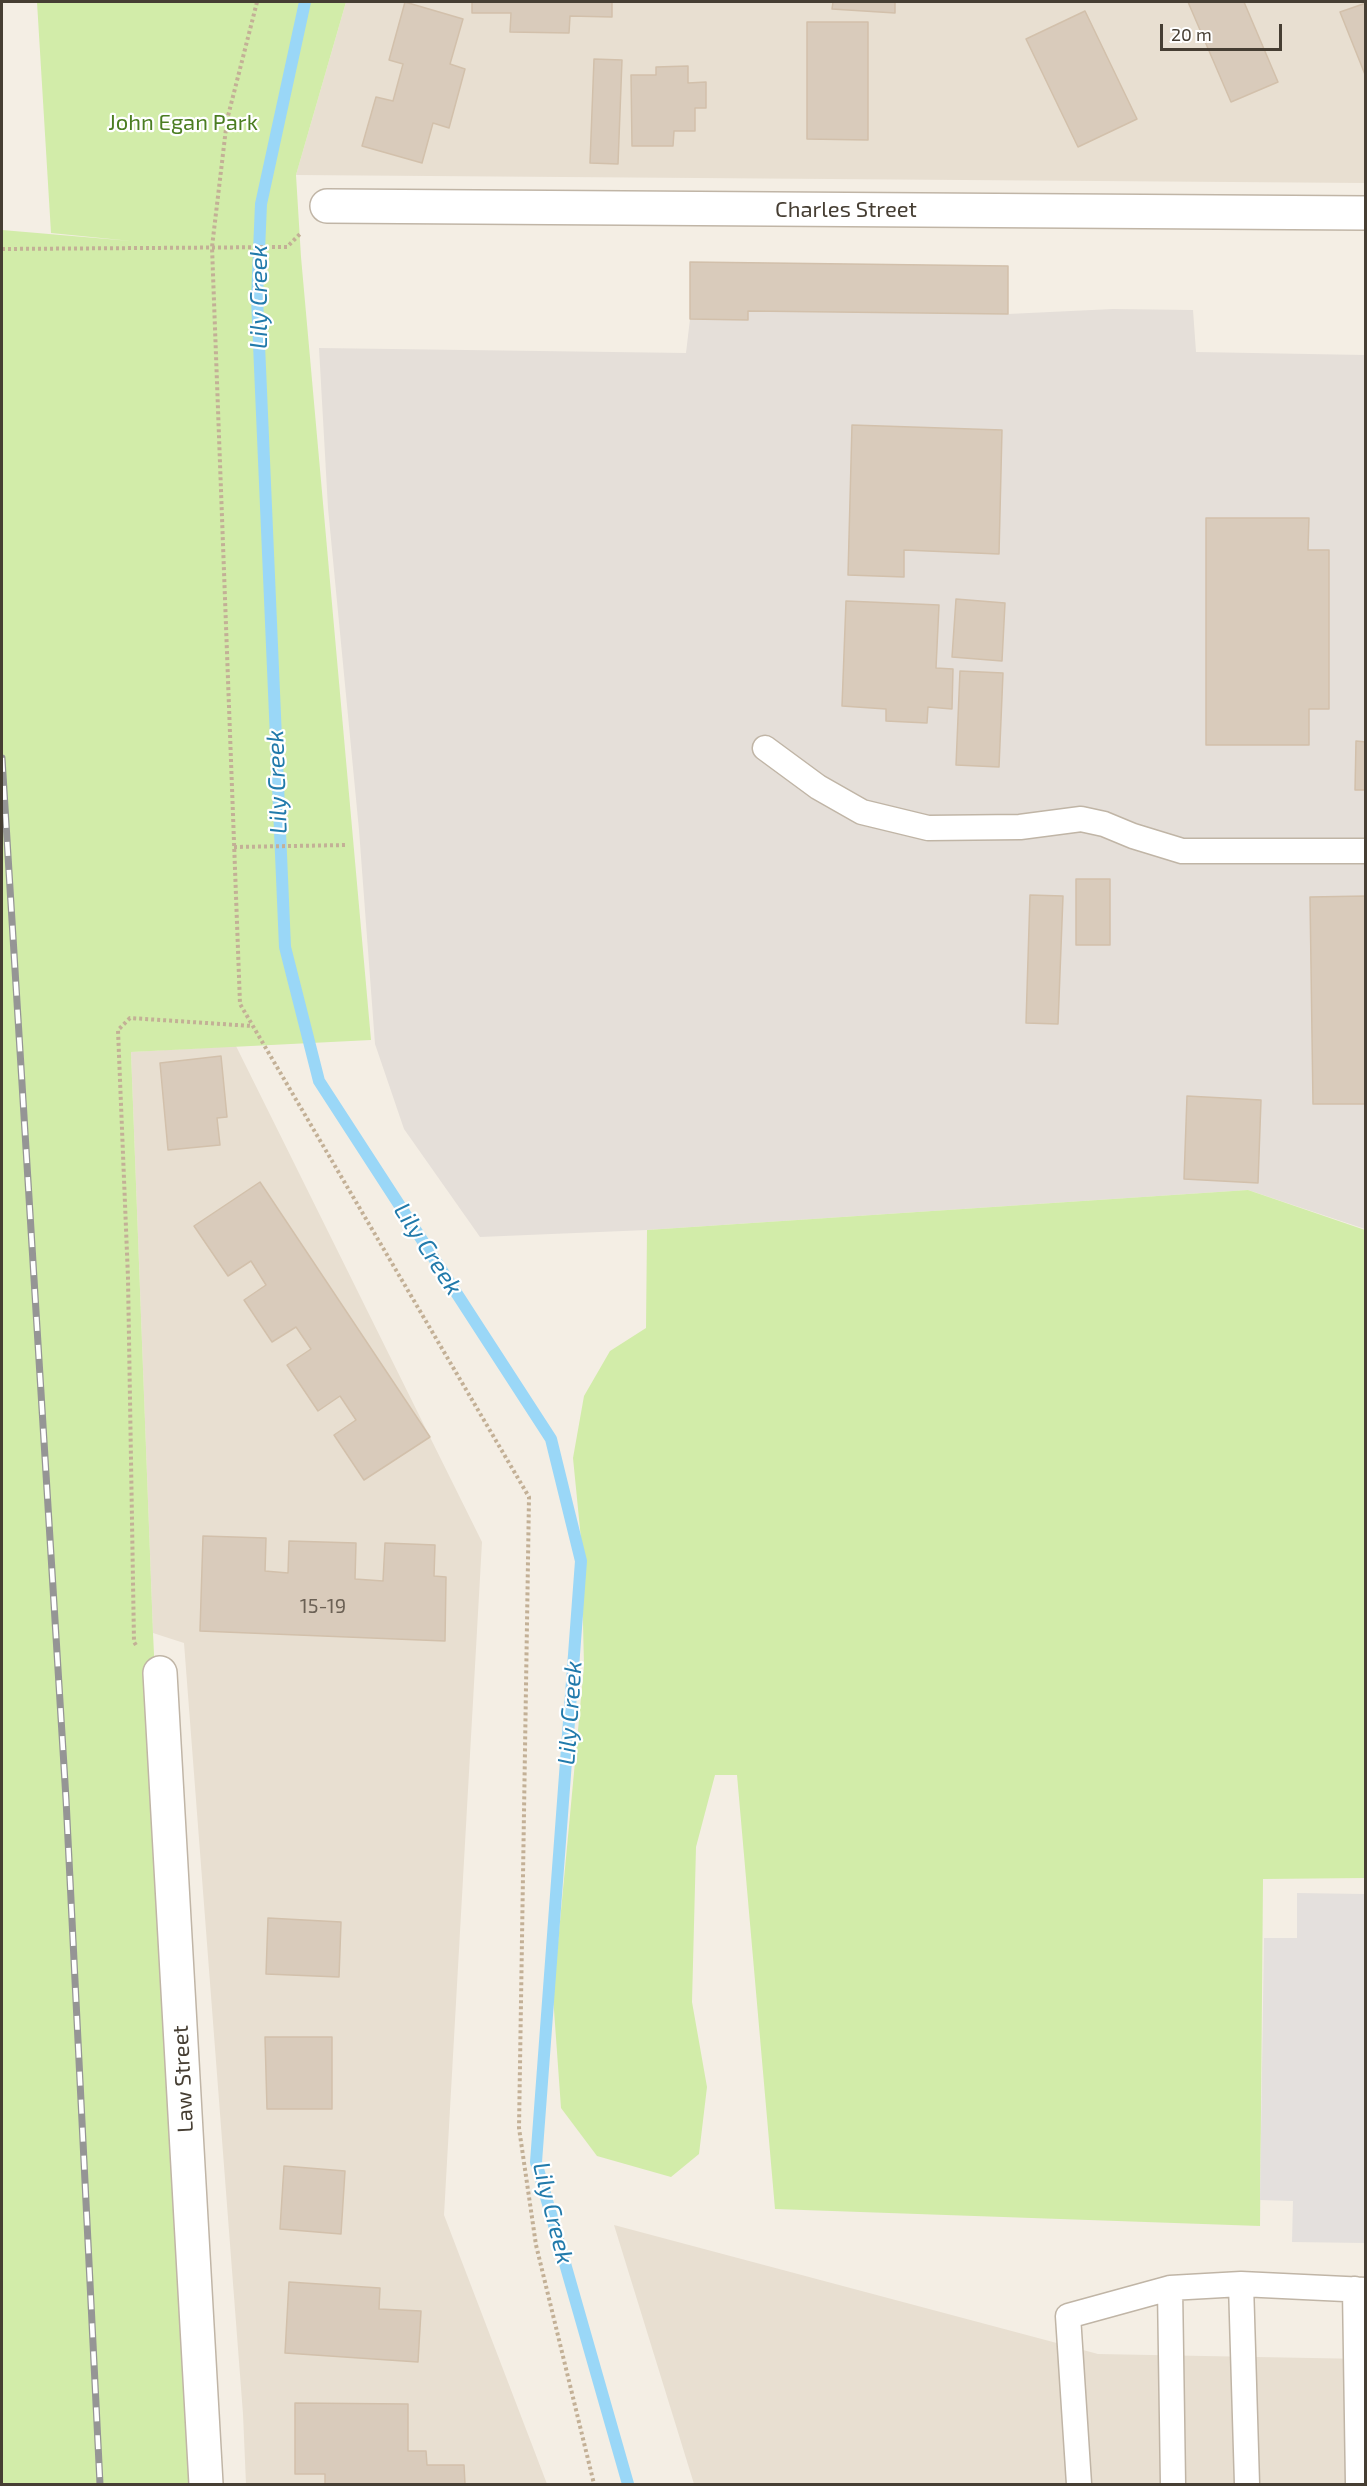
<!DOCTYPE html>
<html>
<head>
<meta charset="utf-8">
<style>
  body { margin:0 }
  #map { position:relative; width:1367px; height:2486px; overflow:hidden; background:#f4eee4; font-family:"Exo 2",sans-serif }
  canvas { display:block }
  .frame { position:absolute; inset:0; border:3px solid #463e33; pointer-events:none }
  .scale { position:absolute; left:1160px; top:24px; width:122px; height:27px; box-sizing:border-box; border:3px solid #463e33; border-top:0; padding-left:8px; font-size:18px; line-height:21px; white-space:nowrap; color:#463e33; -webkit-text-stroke:4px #fff; paint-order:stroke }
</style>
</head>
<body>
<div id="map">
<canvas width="1367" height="2486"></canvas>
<div class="frame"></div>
<div class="scale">20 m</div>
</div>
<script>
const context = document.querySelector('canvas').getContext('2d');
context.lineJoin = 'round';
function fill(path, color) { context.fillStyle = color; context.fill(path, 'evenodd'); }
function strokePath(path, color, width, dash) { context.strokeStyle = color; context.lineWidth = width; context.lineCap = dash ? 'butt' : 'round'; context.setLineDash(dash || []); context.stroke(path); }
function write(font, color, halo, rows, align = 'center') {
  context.font = font + ' "Exo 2",sans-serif'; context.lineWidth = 4.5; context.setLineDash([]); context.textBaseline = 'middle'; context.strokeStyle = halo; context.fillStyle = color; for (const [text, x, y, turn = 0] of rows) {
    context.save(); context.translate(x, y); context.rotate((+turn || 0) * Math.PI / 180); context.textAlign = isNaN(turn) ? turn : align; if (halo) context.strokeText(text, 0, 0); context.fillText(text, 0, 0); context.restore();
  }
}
fill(new Path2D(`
  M346 2H1365V183L296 175Z
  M236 1046 482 1542 444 2215 547 2484H246L243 2414 184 1643 153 1633 131 1052Z
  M614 2225 1098 2354 1365 2359V2484H694Z`), '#e8dfd1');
fill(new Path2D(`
  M690 262 1008 266V314L1113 309 1193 310 1196 352 1365 355V1229L1248 1190 647 1230 480 1237 404 1129 375 1044 359 830 328 508 319 348 686 353 690 319Z`), '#e5dfd9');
fill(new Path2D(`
  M37 2H346L296 175 301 257 371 1040 131 1052 153 1633 193 2484H2V230L131 241 51 233Z
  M1248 1190 1365 1230V1878L1263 1879 1260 2226 775 2209 737 1775H715L696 1847 692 2002 707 2087 699 2154 671 2177 597 2156 561 2108 553 1996 584 1666 581 1539 573 1458 584 1396 610 1351 646 1328 647 1230Z`), '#d2eca9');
fill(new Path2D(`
  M1297 1893 1365 1894V2243L1292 2242 1293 2201 1260 2200 1264 1938H1297Z`), '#e4e0dd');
strokePath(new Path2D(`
  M305 2 261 204 257 298 285 947 319 1081 551 1439 581 1561 536 2162 628 2484`), '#9ad7f7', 12);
const building = new Path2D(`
  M405 2 463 19 450 64 465 69 449 128 433 123 422 163 362 146 376 97 393 101 403 64 389 60Z
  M472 2H612V17L570 16 569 33 510 32 511 13H472Z
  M833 2H895V13L832 9Z
  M1188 2H1244L1278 82 1231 102Z
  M1366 3V77L1340 12Z
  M1085 11 1137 119 1078 147 1026 39Z
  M807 22H868V140L807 139Z
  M594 59 622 60 618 164 590 163Z
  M688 66V83L706 82V108H695V131H674L673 146H632L631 75H656V67Z
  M690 262 1008 266V314L748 311V320L690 319Z
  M852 425 1002 430 999 554 904 550V577L848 575Z
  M1206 518H1309L1308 550H1329V709H1309V745H1206Z
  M956 599 1005 603 1002 661 952 657Z
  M846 601 939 605 936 668 953 669 952 709 928 707 927 723 886 721V709L842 706Z
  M960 671 1003 673 999 767 956 765Z
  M1356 741 1366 742V790H1355Z
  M1076 879H1110V945H1076Z
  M1030 895 1063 896 1058 1024 1026 1023Z
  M1366 896V1104H1313L1310 897Z
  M221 1056 227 1117 217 1118 220 1145 168 1150 160 1063Z
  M1187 1096 1261 1100 1258 1183 1184 1179Z
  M260 1182 430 1437 364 1480 334 1435 356 1420 340 1396 318 1411 287 1365 311 1349 296 1327 272 1342 244 1300 266 1285 251 1261 228 1276 194 1226Z
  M203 1536 266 1538 265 1571 288 1573 289 1541 356 1543 355 1579 383 1581 385 1543 435 1545 434 1576 446 1577 445 1641 200 1631Z
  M268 1918 341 1922 339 1977 266 1974Z
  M265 2037H332V2109H267Z
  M284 2166 345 2171 341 2234 280 2229Z
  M289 2282 380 2288 379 2309 421 2311 418 2362 285 2353Z
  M295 2403 408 2404V2451H426L427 2465H464L465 2484H325V2474H295Z`);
fill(building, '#d9cbbb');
strokePath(building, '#d2c0ab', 1.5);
const service = new Path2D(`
  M765 748 818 787 862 812 928 828 1020 827 1081 819 1104 824 1133 836 1182 851H1366
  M1241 2284 1247 2484
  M1170 2288 1173 2484
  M1355 2289 1358 2484
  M1079 2484 1068 2316 1170 2288 1241 2284 1366 2290`);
const minor = new Path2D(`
  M327 206 1366 213
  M160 1673 206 2484`);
strokePath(service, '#c0b5a6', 27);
strokePath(minor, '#c0b5a6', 36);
strokePath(new Path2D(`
  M257 2 227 120 212 247 240 1004 529 1497 519 2128 536 2245 594 2484
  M2 249 287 247 301 233
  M234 847 348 845
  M136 1645 134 1642 128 1278 118 1030 130 1018 252 1026`), '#c3b096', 4, [3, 3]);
strokePath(service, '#fff', 24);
strokePath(minor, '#fff', 33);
const rail = new Path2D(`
  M2 758 66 1799 100 2484`);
strokePath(rail, '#959595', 7);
strokePath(rail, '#fff', 4.5, [14]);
write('20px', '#6b6155', null, [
  ["15-19",323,1606]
]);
write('22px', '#4b7d21', '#fff', [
  ["John Egan Park",183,123]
]);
write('22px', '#463e33', '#fff', [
  ["Charles Street",846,210],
  ["Law Street",183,2079,-93]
]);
write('italic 24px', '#217aab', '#fff', [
  ["Lily Creek",259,297,-90],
  ["Lily Creek",277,782,-92],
  ["Lily Creek",428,1249,57],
  ["Lily Creek",570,1713,-86],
  ["Lily Creek",553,2213,76]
]);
</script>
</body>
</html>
